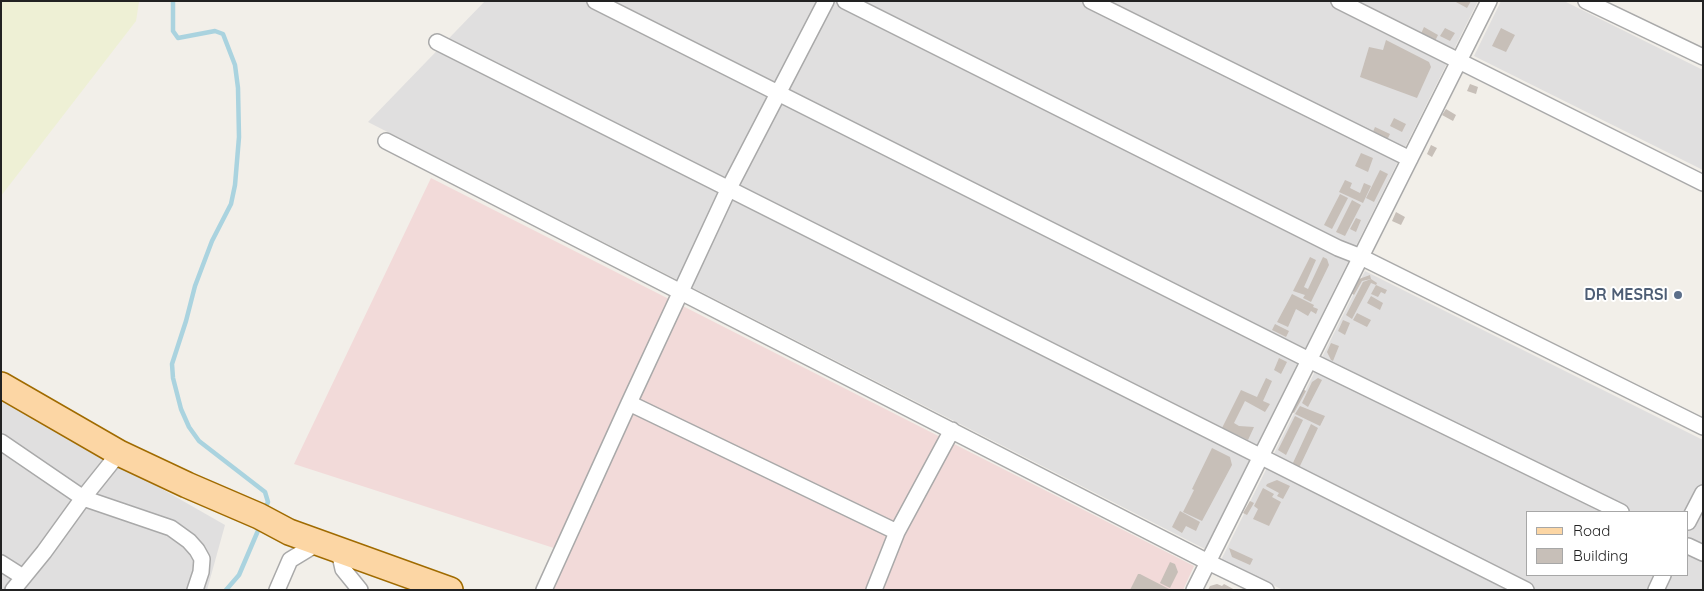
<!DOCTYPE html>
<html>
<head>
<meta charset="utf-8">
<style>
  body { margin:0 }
  #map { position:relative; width:1704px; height:591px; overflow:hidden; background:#f2efe9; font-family:Quicksand,sans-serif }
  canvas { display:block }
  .frame { position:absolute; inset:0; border:2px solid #222; pointer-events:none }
  .legend { position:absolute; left:1526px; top:511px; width:162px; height:65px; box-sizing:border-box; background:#fff; border:1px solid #a7a7a7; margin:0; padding:6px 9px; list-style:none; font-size:15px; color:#222 }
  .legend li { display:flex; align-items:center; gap:10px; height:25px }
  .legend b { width:25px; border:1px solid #a7a7a7 }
</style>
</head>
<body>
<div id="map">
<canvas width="1704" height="591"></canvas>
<div class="frame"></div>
<ul class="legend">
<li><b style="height:6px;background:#fcd6a4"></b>Road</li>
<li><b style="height:14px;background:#c7bfb8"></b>Building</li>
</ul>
</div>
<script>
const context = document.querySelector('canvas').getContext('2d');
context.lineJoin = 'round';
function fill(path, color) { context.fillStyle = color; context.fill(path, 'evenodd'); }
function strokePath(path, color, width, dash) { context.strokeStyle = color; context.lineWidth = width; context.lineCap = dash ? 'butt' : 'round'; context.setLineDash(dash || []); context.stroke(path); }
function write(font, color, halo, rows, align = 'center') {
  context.font = font + ' Quicksand,sans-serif'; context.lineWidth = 4; context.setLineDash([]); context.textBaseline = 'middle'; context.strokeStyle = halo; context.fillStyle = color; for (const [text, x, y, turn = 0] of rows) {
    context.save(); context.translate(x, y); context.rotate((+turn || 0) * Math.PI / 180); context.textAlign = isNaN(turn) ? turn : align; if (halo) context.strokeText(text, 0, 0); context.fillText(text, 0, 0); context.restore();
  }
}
fill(new Path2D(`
  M485 1H1478L1205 549 368 122Z
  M1501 1H1564L1703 70V170L1474 56Z
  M1365 271 1703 440V590H1283L1221 560ZM1528 512H1688V575H1528Z
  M1 397 225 525 207 590H1Z`), '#e0dfdf');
fill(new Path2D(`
  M431 178 1194 566 1183 590H541L560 550 294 464Z`), '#f2dad9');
fill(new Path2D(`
  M1 1 139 2 136 21 1 196Z`), '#eef0d5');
strokePath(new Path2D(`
  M173 1V31L178 38 215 31 223 34 235 65 238 88 239 137 235 185 231 204 212 241 195 286 186 321 172 364 173 378 181 409 189 427 199 441 265 492 268 502 264 511
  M226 590 239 575 260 526`), '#aad3df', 4.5);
fill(new Path2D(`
  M1454 1H1471L1467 8Z
  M1424 27 1438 35 1434 43 1420 36Z
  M1445 28 1455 33 1450 41 1440 36Z
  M1501 28 1515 35 1506 52 1492 46Z
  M1386 40 1429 62 1431 67 1417 98 1360 77 1369 47 1383 50Z
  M1470 84 1478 87 1476 94 1467 91Z
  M1446 109 1456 115 1453 121 1442 115Z
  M1394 118 1406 124 1402 132 1390 126Z
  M1375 127 1390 134 1387 140 1372 134Z
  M1431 145 1437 148 1432 157 1427 154Z
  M1361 153 1373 158 1368 172 1355 166Z
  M1380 170 1388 174 1374 202 1366 198Z
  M1345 180 1352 183 1350 188 1360 193 1364 183 1371 186 1363 203 1339 192Z
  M1340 194 1348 198 1332 229 1324 225Z
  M1352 200 1361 205 1345 236 1336 232Z
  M1396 212 1405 217 1401 225 1392 221Z
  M1356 218 1361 220 1356 232 1350 229Z
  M1310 257 1316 260 1304 287 1308 289 1323 257 1327 259 1329 265 1311 302 1303 298 1305 295 1293 291Z
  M1370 275 1371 279 1362 281 1354 295 1351 293 1359 279Z
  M1371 279 1377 283 1376 285 1387 290 1385 294 1381 292 1378 297 1371 294 1376 285 1371 283 1352 319 1346 315 1363 282Z
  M1292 294 1314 305 1313 307 1318 309 1316 314 1311 311 1308 316 1296 309 1288 327 1277 322Z
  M1371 296 1383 303 1380 310 1367 303Z
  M1357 313 1371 320 1367 327 1353 320Z
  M1343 320 1350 323 1345 335 1338 331Z
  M1275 324 1289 331 1286 337 1272 330Z
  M1331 343 1339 346 1333 361 1331 360 1327 352Z
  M1279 358 1287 362 1281 374 1274 370Z
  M1266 378 1272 381 1263 401 1270 404 1265 412 1245 401 1234 423 1239 426 1254 427 1248 440 1222 428 1241 390 1257 397Z
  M1318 378 1322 380 1308 407 1302 403 1312 382Z
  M1301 388 1306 391 1294 413 1290 411Z
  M1300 406 1325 416 1320 426 1295 414Z
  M1295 416 1303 420 1286 455 1278 450Z
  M1311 424 1318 428 1299 468 1292 465Z
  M1212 448 1230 457 1232 465 1202 521 1183 512 1194 490 1192 489Z
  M1277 480 1290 486 1283 499 1277 496 1279 493 1266 486 1267 484Z
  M1263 488 1274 494 1272 497 1281 502 1269 526 1253 519 1258 509 1254 506Z
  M1250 501 1254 503 1247 515 1243 513Z
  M1180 511 1200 522 1196 531 1186 526 1182 533 1172 527Z
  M1229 548 1253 559 1250 565 1232 557Z
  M1170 562 1175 564 1178 572 1170 588 1160 583Z
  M1138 574H1140L1171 590H1130Z
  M1217 584 1222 586 1224 584 1235 590H1208L1210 586Z`), '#c7bfb8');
const minor = new Path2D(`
  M595 1 1309 360 1621 512
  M845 1 1338 248 1361 257 1703 427
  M1091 1 1410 159
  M1339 1 1703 183
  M1586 1 1703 57
  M437 42 1526 590
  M386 141 1208 562 1266 590
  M629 403 897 532
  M1 442 83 498 171 528 189 541 197 550 202 559 201 572 195 590
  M1688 522 1703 493
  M1688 546 1703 553
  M356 559 341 560 343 569 360 590
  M1 563 23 577
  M13 590 44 552 83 498 119 453
  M277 590 290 560 318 543
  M544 590 629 403 729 188 826 1
  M874 590 897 532 952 430
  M1194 590 1489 1
  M1656 590 1663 575`);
const primary = new Path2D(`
  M1 385 119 453 187 485 259 516 289 532 450 590`);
strokePath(minor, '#a9a9a9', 18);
strokePath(primary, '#a06b00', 28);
strokePath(minor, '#fff', 15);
strokePath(primary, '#fcd6a4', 25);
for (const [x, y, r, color] of [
  [1678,295,5,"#5c6f8a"]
]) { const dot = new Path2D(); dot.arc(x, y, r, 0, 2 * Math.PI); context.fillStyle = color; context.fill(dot); strokePath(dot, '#fff', 2); }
write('bold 16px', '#4e5e75', '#fff', [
  ["DR MESRSI",1668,295]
], 'right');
</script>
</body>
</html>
